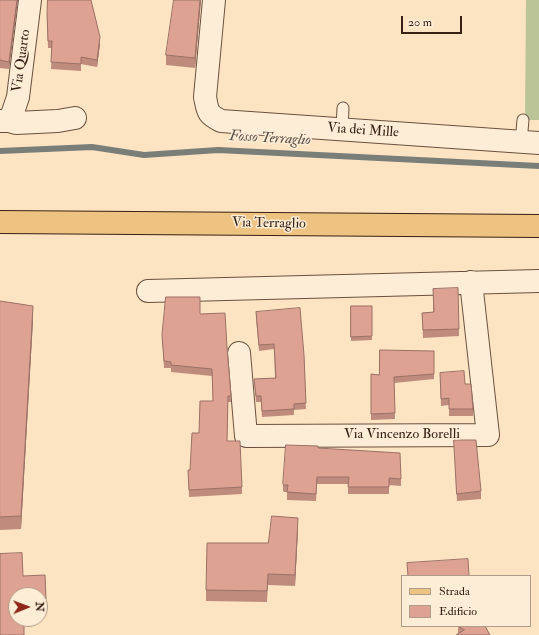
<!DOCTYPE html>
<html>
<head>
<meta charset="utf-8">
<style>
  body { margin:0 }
  #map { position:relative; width:539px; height:635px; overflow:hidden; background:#fce3c1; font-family:"IM FELL Double Pica",serif }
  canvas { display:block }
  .legend { position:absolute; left:401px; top:575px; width:130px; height:52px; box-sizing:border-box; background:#fdedd7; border:1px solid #af9b89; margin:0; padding:5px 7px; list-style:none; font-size:12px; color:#392014 }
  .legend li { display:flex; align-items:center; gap:8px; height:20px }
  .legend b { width:20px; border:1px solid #af9b89 }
  .north { position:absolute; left:8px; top:587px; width:40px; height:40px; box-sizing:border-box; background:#fdedd7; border:1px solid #af9b89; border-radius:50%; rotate:89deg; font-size:11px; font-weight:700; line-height:16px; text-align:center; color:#392014 }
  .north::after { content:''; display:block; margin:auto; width:14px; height:18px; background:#8f2418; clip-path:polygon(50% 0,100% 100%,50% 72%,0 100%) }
  .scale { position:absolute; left:401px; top:16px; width:61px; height:18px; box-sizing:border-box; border:2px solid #392014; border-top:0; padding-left:5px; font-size:12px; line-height:14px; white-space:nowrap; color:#392014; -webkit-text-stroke:3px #fdedd7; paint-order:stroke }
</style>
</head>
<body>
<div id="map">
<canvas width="539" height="635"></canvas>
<ul class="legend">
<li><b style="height:5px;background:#eec280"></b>Strada</li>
<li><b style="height:11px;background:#dda291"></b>Edificio</li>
</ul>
<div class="north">N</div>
<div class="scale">20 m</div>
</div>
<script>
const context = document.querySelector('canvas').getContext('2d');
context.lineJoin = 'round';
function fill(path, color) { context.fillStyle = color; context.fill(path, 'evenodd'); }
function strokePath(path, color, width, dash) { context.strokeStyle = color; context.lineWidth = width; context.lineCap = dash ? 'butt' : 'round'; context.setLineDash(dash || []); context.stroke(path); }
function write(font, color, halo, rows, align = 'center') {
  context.font = font + ' "IM FELL Double Pica",serif'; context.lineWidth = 3; context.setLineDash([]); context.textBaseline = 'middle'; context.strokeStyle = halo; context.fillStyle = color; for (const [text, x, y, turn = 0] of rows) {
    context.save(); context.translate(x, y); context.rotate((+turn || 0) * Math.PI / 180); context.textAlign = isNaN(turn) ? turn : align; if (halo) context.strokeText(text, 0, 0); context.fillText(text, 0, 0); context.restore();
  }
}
fill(new Path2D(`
  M526 0H539V120H525Z`), '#bbc496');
strokePath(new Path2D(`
  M0 151 92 147 144 155 218 150 539 166`), '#797e79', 6);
const lane = new Path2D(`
  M342 129 343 108
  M521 142 523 120`);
const street = new Path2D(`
  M214 0 205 97C208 112 207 114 221 121L539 143
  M0 121H9L16 123 58 121 75 118
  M9 121 13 112 18 97 30 0
  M148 291 539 281
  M239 353 246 436 488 435 471 282`);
const primary = new Path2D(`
  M0 222 539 226`);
strokePath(lane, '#6a513f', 13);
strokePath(street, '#6a513f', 24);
strokePath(primary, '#392014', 24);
strokePath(lane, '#fdedd7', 11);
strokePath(street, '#fdedd7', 22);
strokePath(primary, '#eec280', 22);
fill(new Path2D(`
  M0 0H18L9 69 0 68Z
  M201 0 195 68 166 65V55Z
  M47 20 100 44 97 67 81 64V71L51 69 52 48H48Z
  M433 289 459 329V336L423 338 422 313 433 312Z
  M0 301 33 320 21 529 0 530Z
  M351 306H372V340L351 341Z
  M256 312 304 355 306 409 294 410V415L262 417 261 402H256L254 379 275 378 274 349 259 351 256 318Z
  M200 314 227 347 231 396V402H228L227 441 242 487V494L189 497 188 470H190L199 433 213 401 212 376 171 372V368H164L162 335Z
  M434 351V379L394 383 395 419 371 420V374L379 375Z
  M440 373 465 384 473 409V416H449V405L441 406Z
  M454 440 481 491V499L457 501Z
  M318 448 401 479V486L389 485V494H348V484H317L316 501 287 500V492H284L283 491V484Z
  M298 529 295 586 268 585 267 602 206 601V590L268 543Z
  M23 576 46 599V608L40 609V595H16Z
  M458 626 490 635 458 634Z`), '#be8b7d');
fill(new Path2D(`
  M17 0H18L9 69V62Z
  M200 0H201L195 68V58Z
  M100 37V44L97 67V60Z
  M33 306V320L21 529V516Z
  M298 518V529L295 586V575Z`), '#9b7166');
const building = new Path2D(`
  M0 0H17L9 62 0 60Z
  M48 0H91L100 37 97 60 81 57V64L51 62 52 41H48L47 13Z
  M174 0H200L195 58 166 55Z
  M458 288 459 329 423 330 422 313 434 312 433 289Z
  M166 297H200V314L225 313 227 347 231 396H228L227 441H240L242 487 189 490 188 470H190L192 433H199L200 401H213L212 369 171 365V362L164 361 162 335Z
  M0 301 33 306 21 516 0 517Z
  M351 306H372V336L351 337Z
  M300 308 304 355 306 403 294 404V409L262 411 261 396H256L254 379 276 378 274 344 259 345 256 312Z
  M380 350 434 351V374L394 377 395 413 371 414V374L379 375Z
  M464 371 465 384H471L473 409H449V398L441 399 440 373Z
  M454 440H476L481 491 457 494Z
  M286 445 318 446V448L400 453 401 479 389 478V487H348L349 477H317L316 494 287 492 288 485H284L283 484Z
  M272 516 298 518 295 575 268 574 267 591 206 590 207 543H268Z
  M22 553 23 576 45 575 46 599H40V595H16V619H24V635H0V554Z
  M468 559 469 576H408L407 563Z
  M458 626H485L490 635H456L464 630Z`);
fill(building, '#dda291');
strokePath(building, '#9b7166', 1);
write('14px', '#392014', '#fdedd7', [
  ["Via Quarto",22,61,-82],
  ["Via dei Mille",363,131,4],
  ["Via Terraglio",269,224,1],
  ["Via Vincenzo Borelli",402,435]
]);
write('italic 15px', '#594f47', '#fdedd7', [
  ["Fosso Terraglio",270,139,3]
]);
</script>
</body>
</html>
